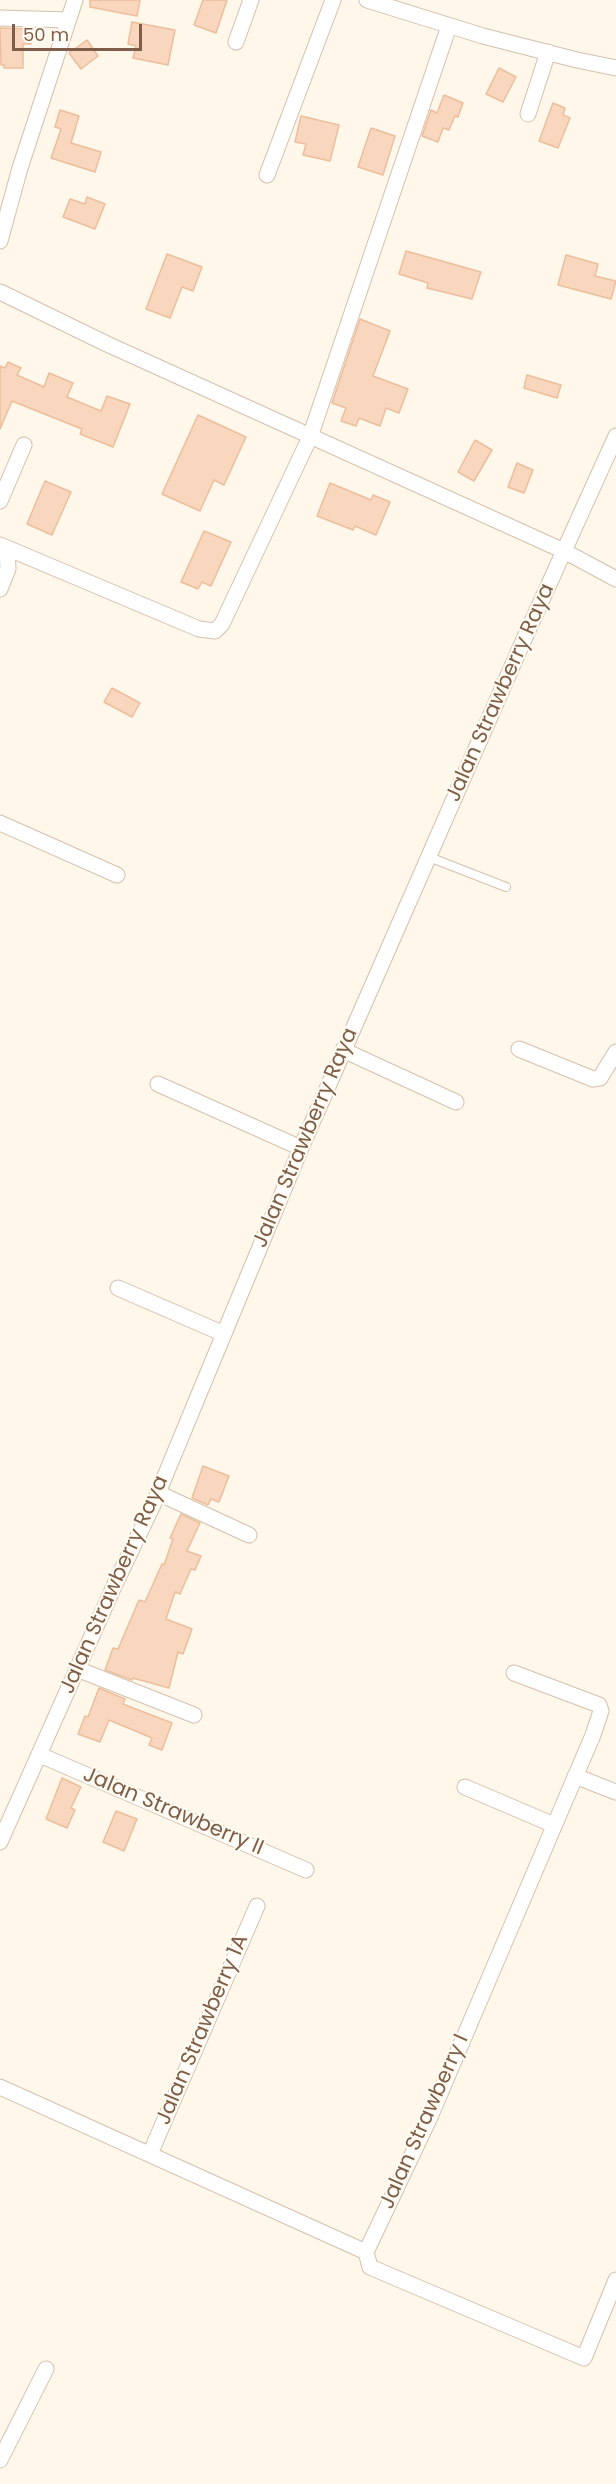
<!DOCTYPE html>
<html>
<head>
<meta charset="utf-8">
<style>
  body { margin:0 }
  #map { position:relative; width:616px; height:2484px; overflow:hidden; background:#fff7ea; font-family:Poppins,sans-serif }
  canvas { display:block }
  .scale { position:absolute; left:12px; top:24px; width:130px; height:27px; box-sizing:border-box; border:3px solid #7e5e48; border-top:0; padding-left:8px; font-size:18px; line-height:21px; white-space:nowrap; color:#7e5e48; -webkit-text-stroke:4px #fffbf2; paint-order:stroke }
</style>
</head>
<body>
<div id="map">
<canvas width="616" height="2484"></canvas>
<div class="scale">50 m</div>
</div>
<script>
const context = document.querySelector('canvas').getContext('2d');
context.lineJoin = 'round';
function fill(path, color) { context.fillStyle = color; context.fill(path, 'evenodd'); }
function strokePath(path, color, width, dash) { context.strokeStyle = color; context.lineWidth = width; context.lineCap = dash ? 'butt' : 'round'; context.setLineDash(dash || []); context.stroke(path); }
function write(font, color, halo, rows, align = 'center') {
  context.font = font + ' Poppins,sans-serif'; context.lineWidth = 4.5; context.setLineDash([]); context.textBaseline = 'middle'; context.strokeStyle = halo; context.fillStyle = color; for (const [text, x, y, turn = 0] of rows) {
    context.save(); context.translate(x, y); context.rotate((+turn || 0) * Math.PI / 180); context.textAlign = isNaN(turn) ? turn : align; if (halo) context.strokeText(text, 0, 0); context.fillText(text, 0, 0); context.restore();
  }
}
const building = new Path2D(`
  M90 0H140L137 16 90 7Z
  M203 0H227L216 33 194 25Z
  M132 22 175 30 168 65 133 58 136 46 128 44Z
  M0 28 30 29 31 44H23V68H4V65H1Z
  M87 40 98 56 81 69 69 53Z
  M499 68 516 77 503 102 486 94Z
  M444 95 463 103 458 117 455 116 449 130 443 128 438 142 422 136 431 110 437 113Z
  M553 103 565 108 563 115 570 118 558 148 539 141Z
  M60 110 79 116 71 143 101 152 95 172 51 158 61 129 55 127Z
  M301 116 339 125 330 161 303 155 306 144 295 142Z
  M371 128 395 136 383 175 358 167Z
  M87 197 105 204 95 229 63 217 70 199 85 204Z
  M406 251 481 272 472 299 427 288 428 283 399 274Z
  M167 254 202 267 193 291 182 287 170 318 146 309Z
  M566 255 598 264 595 276 616 281 611 299 558 285Z
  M360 319 390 331 373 376 408 389 399 413 386 408 380 426 359 418 356 426 341 421 346 408 332 403Z
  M8 362 21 368 17 375 44 387 49 373 73 383 67 397 101 411 107 396 130 404 113 447 80 434 82 429 12 401 0 429V366L5 368Z
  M527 375 561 385 557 398 524 388Z
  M198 415 246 437 224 485 214 480 200 511 162 494Z
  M475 440 492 450 474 481 458 472Z
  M517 463 533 470 524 493 508 487Z
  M45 481 71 492 52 535 27 524Z
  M330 483 371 500 373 495 390 502 376 535 355 526 353 530 317 516Z
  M204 531 231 542 211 586 202 582 198 589 181 582Z
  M112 688 140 703 132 717 104 702Z
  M203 1466 229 1476 219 1502 211 1499 208 1505 192 1498Z
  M181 1514 200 1523 187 1551 201 1556 195 1570 191 1569 180 1594 175 1592 166 1619 192 1629 183 1654 178 1652 169 1688 133 1678 132 1680 105 1670 113 1648 118 1649 139 1600 145 1602 162 1564 164 1565 173 1539 170 1538Z
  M99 1688 125 1699 123 1704 172 1723 162 1750 149 1745 152 1738 109 1720 100 1742 78 1734 85 1716 88 1717Z
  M62 1778 81 1787 71 1808 75 1810 67 1828 46 1819Z
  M116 1811 137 1819 124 1851 103 1842Z`);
fill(building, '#f8d7be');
strokePath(building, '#ecbe9c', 1.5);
const service = new Path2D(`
  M429 857 506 887`);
const minor = new Path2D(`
  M367 0 483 36 577 60 616 68
  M0 18 68 20
  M236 42 251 0
  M528 114 548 52
  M267 175 333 0
  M0 241 20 168 75 0
  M0 292 107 344 564 551 616 579
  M0 501 24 445
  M0 545 199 629 215 631 222 624 310 437 449 26
  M0 589 8 569 7 548
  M0 823 117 875
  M519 1049 593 1079 600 1078 616 1052
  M343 1050 456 1102
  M158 1084 301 1148
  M118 1288 224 1334
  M158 1493 249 1535
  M77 1669 194 1715
  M40 1755 306 1870
  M575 1776 616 1792
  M465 1787 554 1825
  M0 1842 115 1584 153 1505 301 1148 521 646 616 436
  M0 2087 366 2252 430 2117 593 1735 601 1711 599 1705 514 1673
  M150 2154 257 1906
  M366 2252 370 2267 584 2358 616 2280
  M0 2460 46 2369`);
strokePath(service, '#d4c0ad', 10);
strokePath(minor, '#d4c0ad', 17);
strokePath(service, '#fff', 8);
strokePath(minor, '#fff', 15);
write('21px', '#7e5e48', '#fffbf2', [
  ["Jalan Strawberry Raya",501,693,-66],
  ["Jalan Strawberry Raya",306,1138,-67],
  ["Jalan Strawberry Raya",115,1585,-66],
  ["Jalan Strawberry II",173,1812,23],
  ["Jalan Strawberry 1A",203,2030,-67],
  ["Jalan Strawberry I",425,2122,-66]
]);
</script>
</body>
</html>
